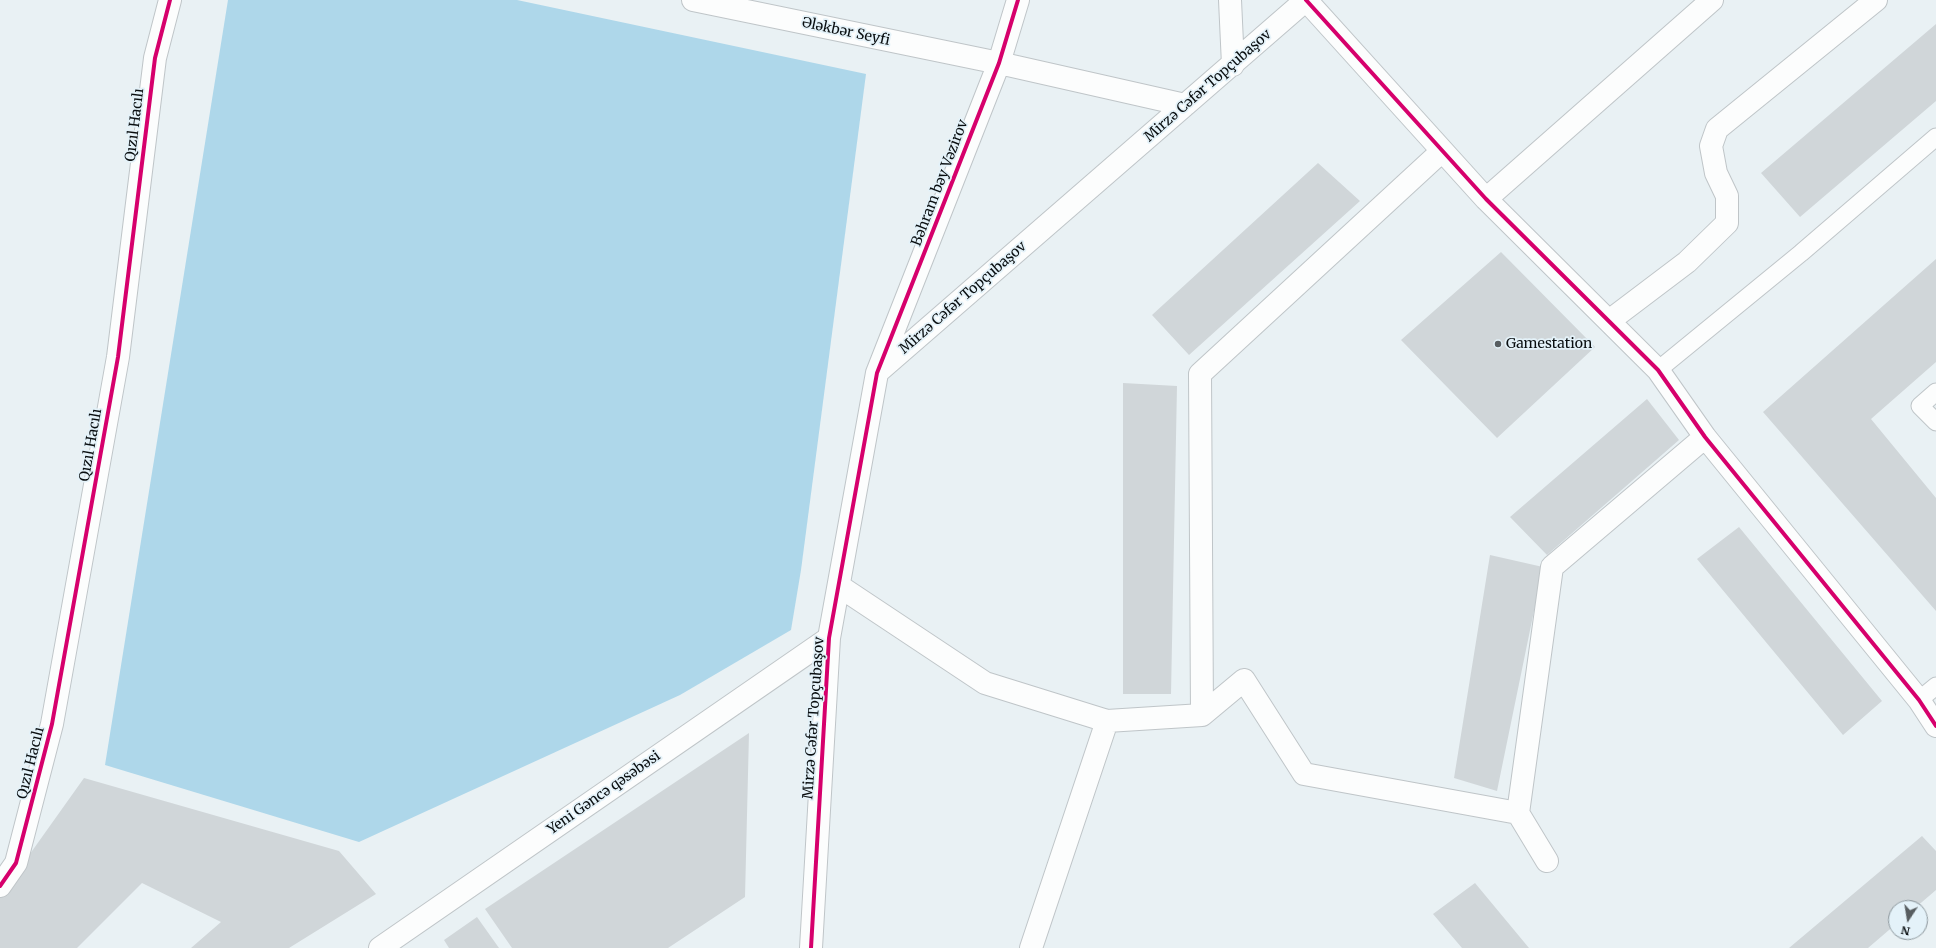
<!DOCTYPE html>
<html>
<head>
<meta charset="utf-8">
<style>
  body { margin:0 }
  #map { position:relative; width:1936px; height:948px; overflow:hidden; background:#e9f1f4; font-family:Merriweather,serif }
  canvas { display:block }
  .north { position:absolute; left:1888px; top:900px; width:40px; height:40px; box-sizing:border-box; background:#e4f2f9; border:1px solid #8c979c; border-radius:50%; rotate:192deg; font-size:11px; font-weight:700; line-height:16px; text-align:center; color:#090e10 }
  .north::after { content:''; display:block; margin:auto; width:14px; height:18px; background:#575d60; clip-path:polygon(50% 0,100% 100%,50% 72%,0 100%) }
</style>
</head>
<body>
<div id="map">
<canvas width="1936" height="948"></canvas>
<div class="north">N</div>
</div>
<script>
const context = document.querySelector('canvas').getContext('2d');
context.lineJoin = 'round';
function fill(path, color) { context.fillStyle = color; context.fill(path, 'evenodd'); }
function strokePath(path, color, width, dash) { context.strokeStyle = color; context.lineWidth = width; context.lineCap = dash ? 'butt' : 'round'; context.setLineDash(dash || []); context.stroke(path); }
function write(font, color, halo, rows, align = 'center') {
  context.font = font + ' Merriweather,serif'; context.lineWidth = 3.5; context.setLineDash([]); context.textBaseline = 'middle'; context.strokeStyle = halo; context.fillStyle = color; for (const [text, x, y, turn = 0] of rows) {
    context.save(); context.translate(x, y); context.rotate((+turn || 0) * Math.PI / 180); context.textAlign = isNaN(turn) ? turn : align; if (halo) context.strokeText(text, 0, 0); context.fillText(text, 0, 0); context.restore();
  }
}
fill(new Path2D(`
  M228 0H517L866 74 801 570 791 630 680 695 359 842 105 765Z`), '#aed7ea');
fill(new Path2D(`
  M1936 24V101L1800 217 1761 173Z
  M1318 163 1360 201 1189 355 1152 315Z
  M1501 252 1595 347 1497 438 1401 340Z
  M1936 259V362L1871 419 1936 498V611L1763 412Z
  M1123 383 1177 386 1171 694H1123Z
  M1647 399 1679 440 1547 555 1510 517Z
  M1739 527 1882 701 1843 735 1697 559Z
  M1490 555 1543 567 1497 791 1454 778Z
  M749 733 745 897 668 948H512L485 909Z
  M84 778 339 851 376 894 289 948H191L221 922 142 883 77 948H0V896Z
  M1922 836 1936 851V890L1915 908H1896V924L1868 948H1789Z
  M1475 883 1529 948H1462L1433 914Z
  M477 917 499 948H449L444 940Z`), '#d0d6d9');
const lane = new Path2D(`
  M1658 370 1801 253 1936 137
  M1936 392 1920 406 1936 422
  M1919 700 1936 686`);
const street = new Path2D(`
  M693 0 999 63 1185 105
  M1230 0 1233 65
  M1306 0 1486 199 1658 370 1705 437 1919 700 1936 726
  M1486 199 1712 0
  M1609 321 1687 262 1727 223V196L1716 173 1711 146 1717 129 1876 0
  M880 370 1306 0
  M839 586 985 683 1107 721 1031 948
  M1202 715 1244 680 1304 774 1518 813
  M1107 721 1202 715 1200 374 1442 151
  M1547 861 1518 813 1552 567 1705 437
  M0 886 16 863 52 724 118 357 155 58 170 0
  M380 948 829 638
  M811 948 829 638 877 373 999 63 1018 0`);
strokePath(lane, '#bfc5c8', 19);
strokePath(street, '#bfc5c8', 24);
strokePath(lane, '#fcfdfd', 17);
strokePath(street, '#fcfdfd', 22);
strokePath(new Path2D(`
  M1306 0 1486 199 1658 370 1705 437 1919 700 1936 726
  M0 886 16 863 52 724 118 357 155 58 170 0
  M811 948 829 638 877 373 999 63 1018 0`), '#d6006c', 4);
for (const [x, y, r, color] of [
  [1498,344,4,"#575d60"]
]) { const dot = new Path2D(); dot.arc(x, y, r, 0, 2 * Math.PI); context.fillStyle = color; context.fill(dot); strokePath(dot, '#e4f2f9', 1.5); }
write('14px', '#090e10', '#e4f2f9', [
  ["Ələkbər Seyfi",846,32,12],
  ["Mirzə Cəfər Topçubaşov",1208,86,-41],
  ["Qızıl Hacılı",135,125,-83],
  ["Bəhram bəy Vəzirov",940,183,-69],
  ["Mirzə Cəfər Topçubaşov",963,298,-41],
  ["Qızıl Hacılı",91,445,-80],
  ["Mirzə Cəfər Topçubaşov",814,718,-86],
  ["Qızıl Hacılı",31,763,-76],
  ["Yeni Gəncə qəsəbəsi",604,793,-35]
]);
write('14px', '#090e10', '#e4f2f9', [
  ["Gamestation",1506,344]
], 'left');
</script>
</body>
</html>
